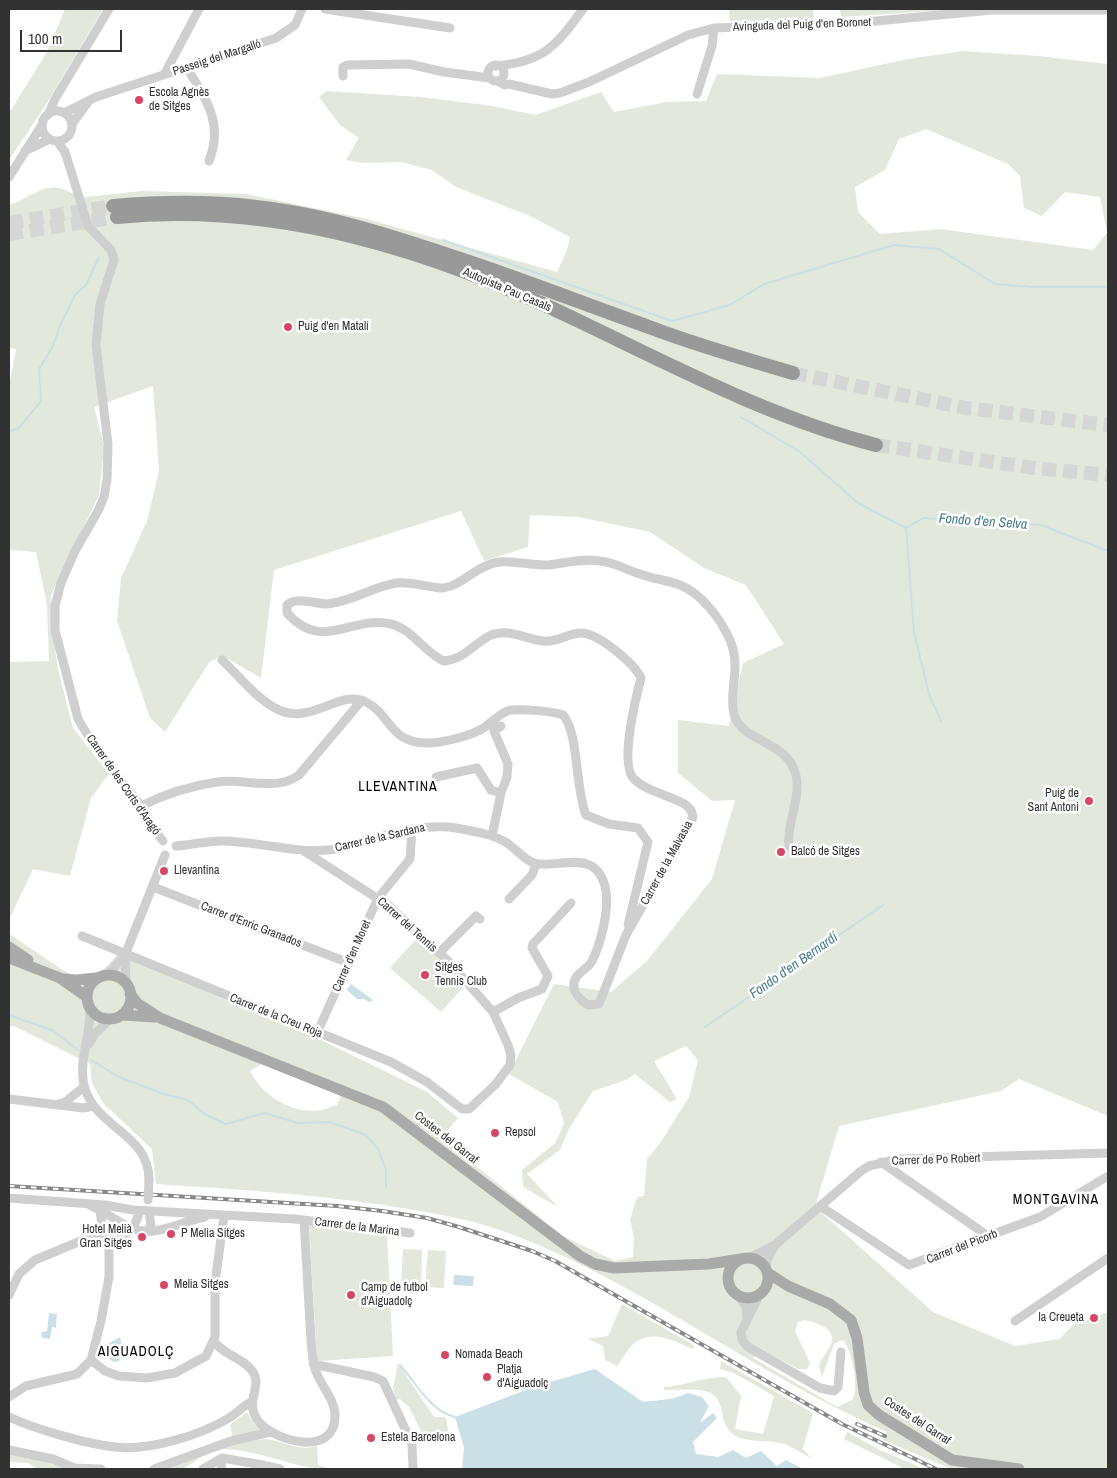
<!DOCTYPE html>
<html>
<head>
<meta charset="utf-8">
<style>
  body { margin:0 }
  #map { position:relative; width:1117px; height:1478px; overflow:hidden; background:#fff; font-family:"Archivo Narrow",sans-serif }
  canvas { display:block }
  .frame { position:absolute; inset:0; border:10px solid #323232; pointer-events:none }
  .scale { position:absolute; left:20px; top:30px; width:102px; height:22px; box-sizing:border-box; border:2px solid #323232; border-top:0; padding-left:6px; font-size:15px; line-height:18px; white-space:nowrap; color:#323232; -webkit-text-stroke:4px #fff; paint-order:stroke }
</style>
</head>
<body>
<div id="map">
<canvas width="1117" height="1478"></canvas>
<div class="frame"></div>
<div class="scale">100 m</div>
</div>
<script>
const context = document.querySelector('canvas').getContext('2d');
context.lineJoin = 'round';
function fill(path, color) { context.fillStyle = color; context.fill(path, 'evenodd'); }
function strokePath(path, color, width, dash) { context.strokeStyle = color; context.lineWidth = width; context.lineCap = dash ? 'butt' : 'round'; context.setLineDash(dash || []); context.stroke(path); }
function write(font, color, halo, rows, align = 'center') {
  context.font = font + ' "Archivo Narrow",sans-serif'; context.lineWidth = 5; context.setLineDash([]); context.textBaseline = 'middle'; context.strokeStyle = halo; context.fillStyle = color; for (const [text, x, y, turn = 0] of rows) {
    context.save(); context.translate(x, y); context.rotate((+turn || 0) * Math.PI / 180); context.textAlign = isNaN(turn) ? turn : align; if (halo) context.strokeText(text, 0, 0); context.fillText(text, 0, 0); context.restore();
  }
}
fill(new Path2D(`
  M65 9H103L45 106 9 160V110H11L47 52Z
  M729 9H813L814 20 730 21Z
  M840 9H966L841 17Z
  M963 51 1038 56 1108 64V1116L1019 1079 1001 1091 839 1126 815 1207 933 1312 1015 1346 1059 1339 1073 1325 1108 1312V1469H952L883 1440 887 1432C758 1376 646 1286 514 1235 472 1219 429 1212 384 1205 308 1194 233 1189 156 1184L152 1149 103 1103 92 1083 90 1064 14 1026H9V934C19 940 69 975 74 976 94 979 107 969 117 954L319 1039 427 1092 458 1118 441 1138 563 1236 615 1261 633 1257 634 1238 630 1220 637 1197 644 1196 647 1159 661 1142 689 1097 698 1060 686 1046 654 1061 677 1099 670 1102 635 1074 626 1080 593 1091 569 1129 560 1150 527 1174 558 1207 523 1187 522 1170 555 1143 564 1124 558 1102 509 1074 554 984 611 992 647 961 712 879 735 800 712 801 678 773V720L729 726 743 663 784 644 746 585 704 568 650 532 579 517 530 515 528 547 484 561 461 511 274 570 261 678 223 656 210 661 165 732 150 718 117 621 121 578 147 521 159 471 153 386 94 407 104 447 99 495 51 595V621L58 669 73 728 109 774 91 798 70 876 33 869 9 920V662L49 661 47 605 36 552 9 550V386L16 349 9 348V205C36 196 50 175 78 198L141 191 246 194 367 219 557 272 567 250 570 237 530 216 456 187 432 170 401 162 363 163 346 160 359 138 340 125 319 97 327 91 420 97 493 106 535 115 601 92 614 112 667 102 706 101 717 74 820 78 908 59ZM926 129 1008 164 1020 176 1024 208 1042 216 1065 192 1100 197 1107 233 1093 250 941 229 880 234 858 212 855 187 885 170 899 139ZM263 1063 341 1095 337 1105C332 1106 327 1109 322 1110 292 1115 263 1096 250 1071ZM804 1320C815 1322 837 1328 831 1344 828 1351 822 1358 819 1365L822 1377 834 1344 842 1340C852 1346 860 1391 852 1400L837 1407 753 1358 759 1349 798 1369H807L810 1363 795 1331 798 1322Z
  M417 938 442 961 440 963 464 986 441 1012 390 968Z
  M309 1225 387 1234 393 1356 317 1361Z
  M403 1249 422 1250 421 1286H401Z
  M428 1250 446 1251 444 1288 425 1287Z
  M622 1304 695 1346 692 1349C676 1342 656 1330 637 1341 629 1346 623 1359 617 1366L605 1360 603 1346 588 1339 608 1336Z
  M721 1361 813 1413 803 1449 811 1458C802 1454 793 1447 784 1444 769 1439 753 1443 738 1437 711 1424 734 1393 698 1390 687 1389 675 1390 664 1390V1387C685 1386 705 1376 726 1377L741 1396 735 1429 763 1434 774 1396 734 1373 720 1369Z
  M398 1363 434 1417H446L450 1443 444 1437 423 1435 409 1407 400 1399 396 1400 393 1389Z
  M247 1412 254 1424 265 1434 233 1439 230 1425Z
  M847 1432 880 1450 924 1469H905L844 1439Z
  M264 1439C283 1440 297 1452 317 1446L318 1465 330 1469C293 1469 259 1449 221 1449 206 1450 196 1462 184 1468 179 1471 171 1469 165 1469L229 1444Z
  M9 1451 23 1455 25 1458 51 1461 52 1464 66 1469H37L28 1463 9 1462Z`), '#e3e8dc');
fill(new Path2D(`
  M351 984 373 1000 372 1001 369 1002 364 999H357L347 990Z
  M454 1275 474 1276 473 1286 453 1285Z
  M49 1313 57 1314 56 1328 52 1327 50 1339 42 1338 41 1332 47 1331Z
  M120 1337 123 1348 119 1361 114 1362 105 1356 106 1345Z
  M595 1369 643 1402C659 1400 674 1400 688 1393L702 1397 709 1406 700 1423 713 1413 717 1418 693 1442 696 1454 718 1457 733 1450 746 1458 761 1451 777 1466 786 1460 803 1469H462L464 1448 455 1417 536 1386Z`), '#cbe0e6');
strokePath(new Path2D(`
  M443 240 672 321 730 305 764 284 894 245 939 249 995 284 1031 287H1108
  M741 417 800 452 858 503 906 528 923 518 1041 525 1108 551
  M9 431 19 428 41 401 39 369 53 346 59 328 75 295 86 285 99 257
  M906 528 914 632 929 694 941 721
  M9 1015 54 1031 79 1051
  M705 1027 883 905
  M91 1060 119 1077 164 1094 188 1100 206 1115 226 1124 265 1113 298 1123 330 1122 366 1135 378 1149 386 1170V1187
  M400 1365C417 1384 430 1411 455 1417`), '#cbe0e6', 2);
strokePath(new Path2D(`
  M9 223 113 206
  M9 234 117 217
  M793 373 966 408 1108 425
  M876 445 1034 468 1108 475`), '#d6d6d6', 14, [14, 7]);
strokePath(new Path2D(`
  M325 9 450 28
  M488 73a8 8 0 1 1 16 0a8 8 0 1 1-16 0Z
  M495 66C544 62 556 46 583 9
  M187 68C206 99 224 123 209 161
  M164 75 199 9
  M343 76V67L347 65 409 64 444 72 490 78
  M497 81 505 85 509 84 552 94 560 93 589 82 688 35 714 28 866 22 992 10H1108
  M697 94 712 46 714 28
  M42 126a15 15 0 1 1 30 0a15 15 0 1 1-30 0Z
  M64 113 96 97 276 38 295 25 302 9
  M48 115 55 99 109 9
  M72 124 88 102
  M57 141 65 152 88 226 111 250 114 260 100 304 96 345 108 444 107 480 104 497 98 511 75 551 61 583 55 606V630L78 719 93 744 141 806 143 816 163 841
  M25 151 50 139
  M9 177 42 125
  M222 660C238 675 255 697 275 708 310 728 339 688 366 702 391 714 389 745 431 743 446 742 469 736 482 729 490 724 498 715 507 711 517 708 552 711 563 715 579 733 575 788 586 815L609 824 638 828 648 842 628 925
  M436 777 477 768 491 790 501 793
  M141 806C165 794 190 786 217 782 244 778 276 792 299 775L362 700
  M492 836 501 793 507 777 508 764 494 731 501 726
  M176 846C191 845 207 841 221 841 257 841 291 853 327 850 336 850 346 846 356 843 389 835 421 823 456 828 472 831 493 834 507 843 516 849 524 860 534 863 557 870 598 845 606 891 609 911 601 943 592 961 587 971 572 973 574 988 575 995 582 1001 588 1005L599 1004 626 935 693 817 691 810 686 805C670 795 647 792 634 779 619 765 636 697 641 678 634 663 598 633 581 633 568 633 556 643 543 641 526 639 508 628 491 635 474 643 464 660 444 661 425 653 412 629 391 624 350 615 323 653 287 613V605C296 596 316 604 327 604 351 602 372 587 396 583 411 581 426 587 441 588 460 588 476 565 499 562 515 560 531 566 548 565 565 563 583 558 600 561 614 562 627 570 640 574 653 579 667 580 680 585 702 594 720 618 730 640 742 668 728 691 734 714 741 742 785 740 795 772 803 797 786 821 789 846
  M153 887 349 963
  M509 899 532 875 536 864
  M82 936 391 1062 427 1082 462 1109H469L495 1085 510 1065 511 1055 508 1045 493 1012 447 960 389 906 304 851
  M439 953 476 916 480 919
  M125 955 126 983
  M107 975 125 955 165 855
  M90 1009C91 1036 77 1063 85 1089 98 1129 149 1134 149 1180
  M493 1012 518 998 542 989 548 976 532 948 533 944 571 903
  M317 1033 378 898 410 859 412 829
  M89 1044 95 1034 110 1019
  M9 1099 83 1108 94 1106
  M58 1104 65 1102 84 1087
  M881 1162 988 1236
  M9 1198 105 1205 133 1210 295 1219 410 1233
  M91 1206C105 1211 116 1221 129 1227 154 1239 179 1222 205 1217
  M820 1206 909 1265 1040 1217 1108 1176
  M100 1210 103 1234
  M133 1229 140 1211
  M146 1232 151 1225 149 1212
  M749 1258 775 1245 861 1171 869 1166 899 1159 1108 1153
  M766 1270 767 1260 775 1245
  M760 1294 741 1332 742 1340 748 1347 820 1388 834 1391 838 1387 841 1352
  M9 1295 19 1274 35 1260 95 1235 127 1233 133 1229
  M739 1296 746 1307 747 1321
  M1015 1321 1108 1258
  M214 1341C223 1355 244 1358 253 1372 263 1387 243 1403 259 1422 276 1442 334 1457 335 1417 336 1398 317 1383 314 1365 311 1351 311 1337 310 1323 308 1289 306 1254 304 1220
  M91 1360 105 1371 119 1376 147 1378 175 1373 206 1356 215 1337V1283L224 1216
  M313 1364 374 1377 383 1381 412 1444 413 1469
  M9 1397 26 1386 77 1374 91 1360 101 1321 109 1277V1244L103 1234
  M9 1417C35 1429 86 1444 115 1447 149 1451 201 1435 229 1418 237 1413 243 1406 251 1402
  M9 1450 53 1459 74 1468 101 1469
  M267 1466 280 1469
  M154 1469 231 1441 271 1432
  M203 1469 222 1458 263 1465
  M221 1469 222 1458`), '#cfcfcf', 9);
strokePath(new Path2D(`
  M9 947 28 960
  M9 958 60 978 87 997
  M87 997a22 22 0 1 1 44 0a22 22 0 1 1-44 0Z
  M64 979 77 980 96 978
  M130 994 137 1003 160 1018 383 1107 580 1256 595 1264 614 1268 709 1264 741 1259
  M122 1015 155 1017
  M728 1278a20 20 0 1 1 40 0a20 20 0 1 1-40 0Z
  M768 1273 788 1286 830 1304 851 1320 857 1338 864 1392 868 1405 879 1415 952 1460 1019 1469`), '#aaa', 11);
strokePath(new Path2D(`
  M113 206C161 202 208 201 256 207 330 215 401 239 472 263 531 283 590 306 649 327 696 345 745 359 793 373
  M117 217C279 201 438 252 583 323 679 369 772 418 876 445`), '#999', 14);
const rail = new Path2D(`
  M9 1186 337 1206 382 1211 427 1218 459 1227 532 1251 555 1261 842 1424 936 1469
  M857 1424 885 1436`);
strokePath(rail, '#878787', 4);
strokePath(rail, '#fff', 2, [5.5]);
strokePath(new Path2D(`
  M148 1200 149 1180`), '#cfcfcf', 9);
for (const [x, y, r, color] of [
  [139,100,5,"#d44865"],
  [288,327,5,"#d44865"],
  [1089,801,5,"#d44865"],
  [781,852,5,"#d44865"],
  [164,871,5,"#d44865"],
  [425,975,5,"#d44865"],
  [495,1133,5,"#d44865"],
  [171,1234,5,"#d44865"],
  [142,1237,5,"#d44865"],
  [164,1285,5,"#d44865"],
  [351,1295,5,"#d44865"],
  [1094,1318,5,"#d44865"],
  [445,1355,5,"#d44865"],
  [487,1377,5,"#d44865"],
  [371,1438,5,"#d44865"]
]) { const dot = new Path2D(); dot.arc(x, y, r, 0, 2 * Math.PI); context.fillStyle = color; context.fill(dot); strokePath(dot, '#fff', 2); }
write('12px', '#323232', '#fff', [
  ["Avinguda del Puig d'en Boronet",802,25,-2],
  ["Passeig del Margalló",217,58,-18],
  ["Autopista Pau Casals",507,290,23],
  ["Carrer de les Corts d'Aragó",123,785,55],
  ["Carrer de la Sardana",380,838,-13],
  ["Carrer de la Malvasia",667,863,-61],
  ["Carrer d'Enric Granados",251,925,21],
  ["Carrer del Tennis",407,925,42],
  ["Carrer d'en Moret",352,956,-66],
  ["Carrer de la Creu Roja",276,1016,22],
  ["Costes del Garraf",446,1138,38],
  ["Carrer de Po Robert",936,1160,-2],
  ["Carrer de la Marina",357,1227,7],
  ["Carrer del Picorb",962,1247,-21],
  ["Costes del Garraf",917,1421,33]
]);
write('12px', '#323232', '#fff', [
  ["Escola Agnès",149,93],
  ["de Sitges",149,107],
  ["Puig d'en Matalí",298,327],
  ["Puig de",1079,794,"right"],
  ["Sant Antoni",1079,808,"right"],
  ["Balcó de Sitges",791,852],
  ["Llevantina",174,871],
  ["Sitges",435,968],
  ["Tennis Club",435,982],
  ["Repsol",505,1133],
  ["Hotel Melià",132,1230,"right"],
  ["Gran Sitges",132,1244,"right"],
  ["P Melia Sitges",181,1234],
  ["Melia Sitges",174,1285],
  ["Camp de futbol",361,1288],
  ["d'Aiguadolç",361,1302],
  ["la Creueta",1084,1318,"right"],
  ["Nomada Beach",455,1355],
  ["Platja",497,1370],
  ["d'Aiguadolç",497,1384],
  ["Estela Barcelona",381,1438]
], 'left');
write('italic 14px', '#477b8c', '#fff', [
  ["Fondo d'en Selva",983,522,4],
  ["Fondo d'en Bernardí",794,966,-35]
]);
context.letterSpacing = '1px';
write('14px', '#000', '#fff', [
  ["LLEVANTINA",398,787],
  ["MONTGAVINA",1056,1200],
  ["AIGUADOLÇ",136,1352]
]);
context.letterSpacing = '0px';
</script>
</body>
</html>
